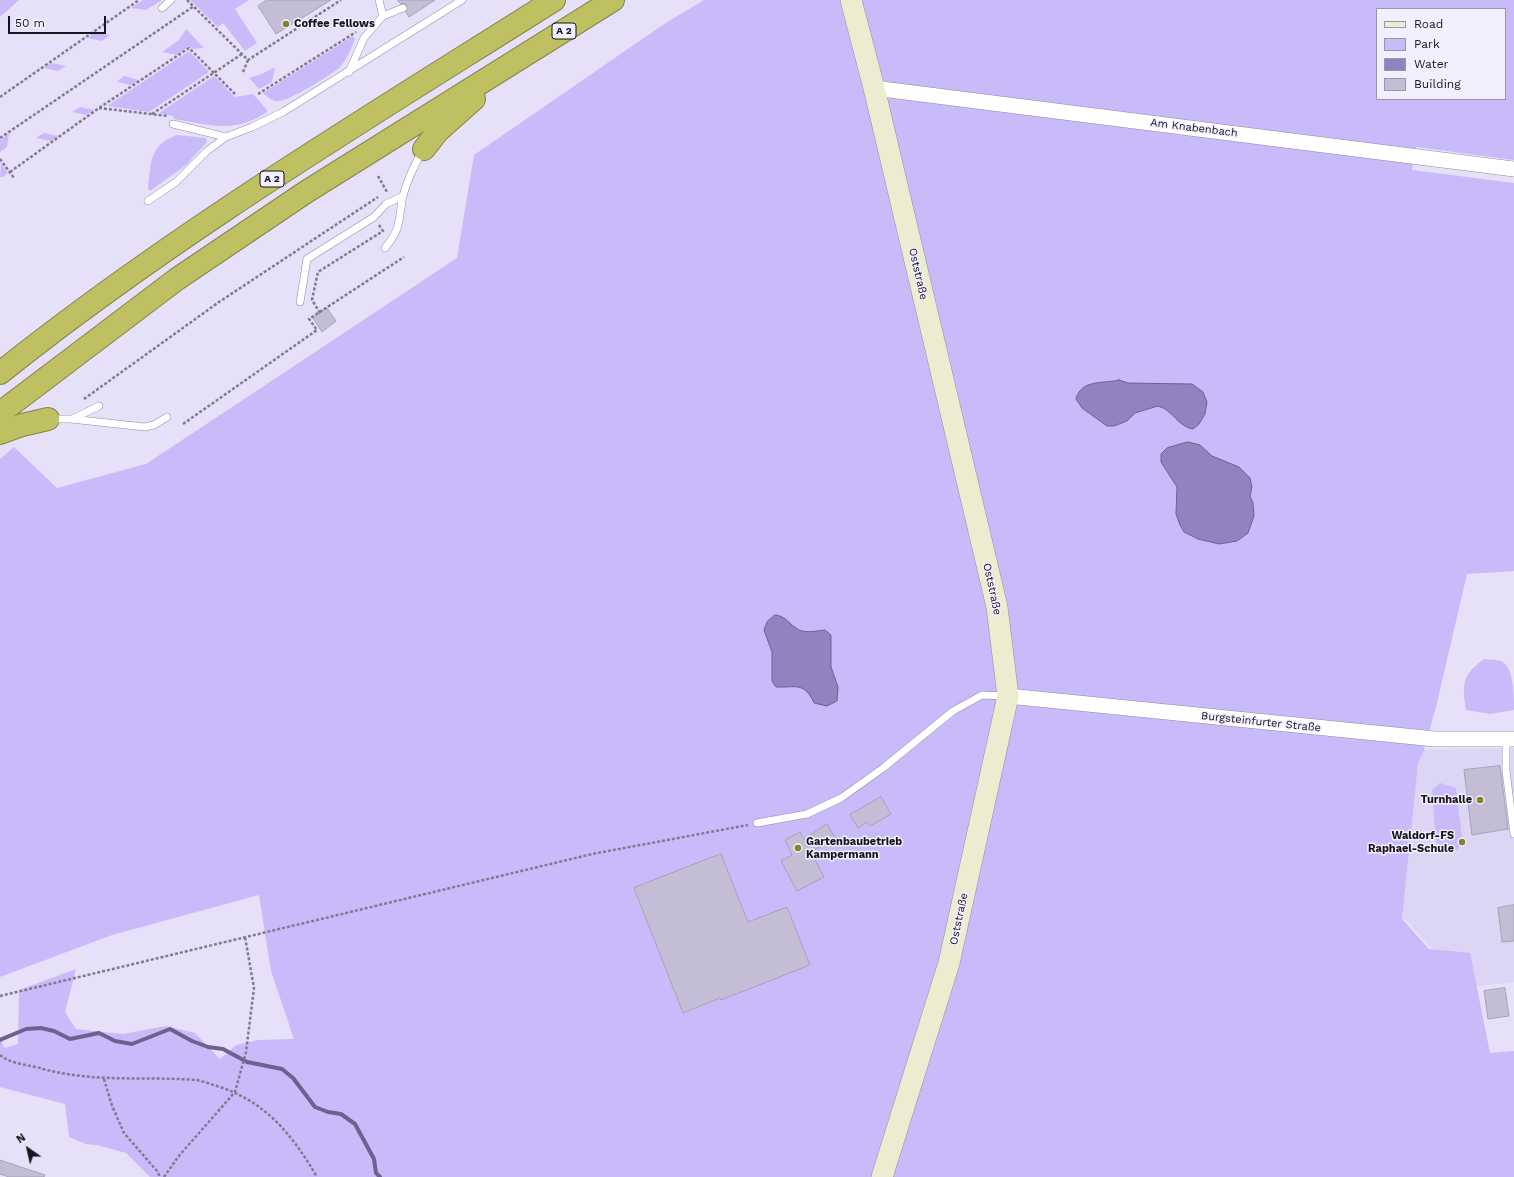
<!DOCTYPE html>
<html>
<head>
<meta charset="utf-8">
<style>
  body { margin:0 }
  #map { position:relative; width:1514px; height:1177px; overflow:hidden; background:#e6e1f9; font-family:"Work Sans",sans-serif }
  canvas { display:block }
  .legend { position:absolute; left:1376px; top:8px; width:130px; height:92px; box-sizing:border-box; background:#f2effe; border:1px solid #9a97a4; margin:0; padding:5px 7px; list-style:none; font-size:12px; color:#16141c }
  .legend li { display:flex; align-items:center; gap:8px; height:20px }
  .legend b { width:20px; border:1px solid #9a97a4 }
  .north { position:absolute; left:8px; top:1129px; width:40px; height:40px; -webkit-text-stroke:3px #f2effe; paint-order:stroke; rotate:326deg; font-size:11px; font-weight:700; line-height:16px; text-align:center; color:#16141c }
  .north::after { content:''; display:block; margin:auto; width:14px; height:18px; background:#16141c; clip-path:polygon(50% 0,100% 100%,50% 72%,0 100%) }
  .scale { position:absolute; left:8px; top:16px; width:98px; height:18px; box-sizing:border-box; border:2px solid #16141c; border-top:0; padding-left:5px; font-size:12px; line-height:14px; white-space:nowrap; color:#16141c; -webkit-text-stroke:3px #f2effe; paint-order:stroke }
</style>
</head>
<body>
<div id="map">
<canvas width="1514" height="1177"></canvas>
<ul class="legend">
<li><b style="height:5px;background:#ececd0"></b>Road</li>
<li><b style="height:11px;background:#c9baf9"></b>Park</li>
<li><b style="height:11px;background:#9283bf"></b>Water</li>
<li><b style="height:11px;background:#c3bed5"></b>Building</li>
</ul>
<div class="north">N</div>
<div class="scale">50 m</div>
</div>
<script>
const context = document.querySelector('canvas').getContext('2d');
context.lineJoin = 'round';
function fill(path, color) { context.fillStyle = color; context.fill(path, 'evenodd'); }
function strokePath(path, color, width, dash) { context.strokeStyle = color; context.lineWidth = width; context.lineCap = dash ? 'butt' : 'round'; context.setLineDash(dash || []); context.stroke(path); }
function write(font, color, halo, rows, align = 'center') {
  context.font = font + ' "Work Sans",sans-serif'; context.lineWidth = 3; context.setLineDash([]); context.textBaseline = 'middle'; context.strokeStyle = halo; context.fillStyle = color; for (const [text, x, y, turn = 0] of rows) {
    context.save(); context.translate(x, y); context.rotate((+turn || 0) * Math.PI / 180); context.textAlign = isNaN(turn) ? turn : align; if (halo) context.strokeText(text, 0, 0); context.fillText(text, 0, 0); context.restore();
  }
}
fill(new Path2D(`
  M1514 748V982L1471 987 1449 968 1406 920 1402 919 1418 764 1424 750Z`), '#dcd5f4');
fill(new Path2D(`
  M0 0H19L0 17Z
  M143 0H162L146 10 131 8Z
  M190 0H249L235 9 257 43 245 51 223 23 218 27Z
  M704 0H1514V160L1416 147 1412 170 1514 183V571L1467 574 1436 707 1424 750 1418 764 1402 919 1429 949 1470 953 1490 1053 1514 1051V1177H150L126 1153 97 1145 86 1144 69 1137 65 1104 0 1087V1037L4 1048 18 1044 19 990 76 969 65 1012 76 1029 123 1034 166 1026 195 1033 220 1059 236 1045 258 1040 294 1039 271 971 259 895 112 935 0 977V459L14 447 57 488 146 464 457 258 474 155 664 24ZM1377 9H1505V99H1377Z
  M186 29 204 48 192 49 189 46 177 55 162 52 179 40Z
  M95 32 110 35 102 41 88 38Z
  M353 36 355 39C351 49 347 60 339 68 331 75 289 101 279 101 273 102 268 97 263 93Z
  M189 51 209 72 149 112 107 106Z
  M51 63 66 66 58 71 44 68Z
  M275 67 272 82 259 89 249 78 262 74Z
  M124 76 139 80 131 85 117 82Z
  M214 76 235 97 253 94 267 110V112C234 134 210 125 174 119L173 116 159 113Z
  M80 107 94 110 86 115 72 112Z
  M9 133 7 147 0 152V140Z
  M44 133 58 136 51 141 36 138Z
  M177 135 206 138 207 142 186 165 150 191 148 188C151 163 149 145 177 135Z
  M1 163 8 173 3 177H0Z
  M1484 659C1489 660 1496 659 1501 661 1514 667 1514 695 1514 710L1490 714 1466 710C1462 684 1462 675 1484 659Z
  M1440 783 1456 788 1462 838 1458 850 1446 852 1436 843 1432 790Z`), '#c9baf9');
const water = new Path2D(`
  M1119 380 1128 383 1192 384 1203 392 1207 402 1205 414 1199 424 1193 429C1178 427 1173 410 1158 406L1135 413 1127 421 1114 426H1107L1082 408 1076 399C1081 379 1103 384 1119 380Z
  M1188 442 1200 445 1212 456 1239 467 1250 478 1252 487 1250 496 1253 503 1254 516 1248 533 1237 541 1219 544 1198 539 1184 532 1180 525 1176 514 1177 487 1161 462V454L1167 448Z
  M775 615C786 616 788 623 796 628 803 634 816 631 825 630L831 635V667L838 687 837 701 827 706 814 703C804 681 795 688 776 687L772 681V652L764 630 767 622Z`);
fill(water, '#9283bf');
strokePath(water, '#6d628e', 1);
strokePath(new Path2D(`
  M0 1040 26 1029 41 1028 54 1031 70 1039 99 1033 115 1041 132 1044 170 1029 192 1041 208 1047 223 1049 247 1062 282 1069 293 1078 315 1107 328 1112 341 1114 355 1124 374 1159 376 1173 380 1177`), '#6d628e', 4);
const building = new Path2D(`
  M267 0H331L276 34 258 6Z
  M398 0H435L409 17 406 12 407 6 404 3 401 4Z
  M327 308 336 321 322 332 313 318Z
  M1500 766 1508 829 1472 835 1464 770Z
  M881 797 891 814 870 826 867 822 858 828 850 815Z
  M827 824 835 838 811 852 824 877 797 891 781 861 792 855 785 840 800 832 804 839Z
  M721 854 748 922 787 907 810 965 721 1000 720 998 683 1013 634 888Z
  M1514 905V941L1502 942 1498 908Z
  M1505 988 1509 1016 1488 1019 1484 991Z
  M0 1160 45 1175 44 1177H9L0 1174Z`);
fill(building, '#c3bed5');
strokePath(building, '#a7a2b9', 1);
const lane = new Path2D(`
  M379 0 383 16
  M162 8 171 0
  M349 72 364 38 383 16 403 8
  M173 124 226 137
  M148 201 176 182 207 151 226 137 252 127 283 112 462 0
  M385 248C402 228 398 220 403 196 407 180 415 164 423 150
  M300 302 307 259 374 217 386 204 403 196
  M51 419H71L145 427 154 425 167 417
  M72 419 99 406
  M1506 739V771L1514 834
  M757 823 807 814 841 798 883 768 953 711 982 695 1006 696`);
const street = new Path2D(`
  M874 88 1514 169
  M1008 696 1435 739H1514`);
const secondary = new Path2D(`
  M851 0 874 88 997 607 1008 696 949 963 882 1177`);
const highway = new Path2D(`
  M424 149 438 131 474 99
  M0 373C174 234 366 119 554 0
  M0 413 177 279 306 192 613 0
  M0 433 22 425 48 419`);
strokePath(lane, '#908ca2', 8);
strokePath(street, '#908ca2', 16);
strokePath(secondary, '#908ca2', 22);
strokePath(highway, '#848449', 24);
strokePath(new Path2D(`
  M187 0 248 60 341 0
  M243 72 248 60
  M258 94 356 32
  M0 97 139 0
  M99 108 168 116
  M152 114 242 54
  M0 138 194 6
  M0 159 14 178
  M10 172 99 108 189 48 235 94
  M378 176 387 192
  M320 313 312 300 318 272 383 231 379 225
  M84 399 219 302 378 197
  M183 424 317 330 309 319 404 257
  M0 996 592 854 748 825
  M0 1055C10 1064 31 1065 43 1069 96 1083 143 1076 196 1080 203 1081 210 1084 217 1086 265 1101 292 1134 317 1177
  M104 1079 113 1109
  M113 1108 124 1133 157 1171 160 1177
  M164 1177 178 1157 235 1092 246 1052 254 988 245 937`), '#807c8c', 2.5, [3, 2]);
strokePath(lane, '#fff', 7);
strokePath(street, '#fff', 15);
strokePath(secondary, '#ececd0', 21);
strokePath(highway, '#bfc061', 22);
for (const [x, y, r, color] of [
  [286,24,4,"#83832c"],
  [1480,800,4,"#83832c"],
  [1462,842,4,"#83832c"],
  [798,848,4,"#83832c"]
]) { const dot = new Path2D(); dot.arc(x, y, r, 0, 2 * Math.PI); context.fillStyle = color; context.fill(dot); strokePath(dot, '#f2effe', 1.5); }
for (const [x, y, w] of [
  [564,31,24],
  [272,179,24]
]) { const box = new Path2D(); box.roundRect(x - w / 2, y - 8, w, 16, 3); context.fillStyle = '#f2effe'; context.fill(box); strokePath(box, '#16141c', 1); }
write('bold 10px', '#16141c', null, [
  ["A 2",564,31],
  ["A 2",272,179]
]);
write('bold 11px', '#16141c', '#f2effe', [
  ["Coffee Fellows",294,24],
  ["Turnhalle",1472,800,"right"],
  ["Waldorf-FS",1454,836,"right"],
  ["Raphael-Schule",1454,849,"right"],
  ["Gartenbaubetrieb",806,842],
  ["Kampermann",806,855]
], 'left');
write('11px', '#16141c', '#f2effe', [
  ["Am Knabenbach",1194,128,7],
  ["Oststraße",918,274,77],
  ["Oststraße",992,589,78],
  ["Burgsteinfurter Straße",1261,722,6],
  ["Oststraße",959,919,-78]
]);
</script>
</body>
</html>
